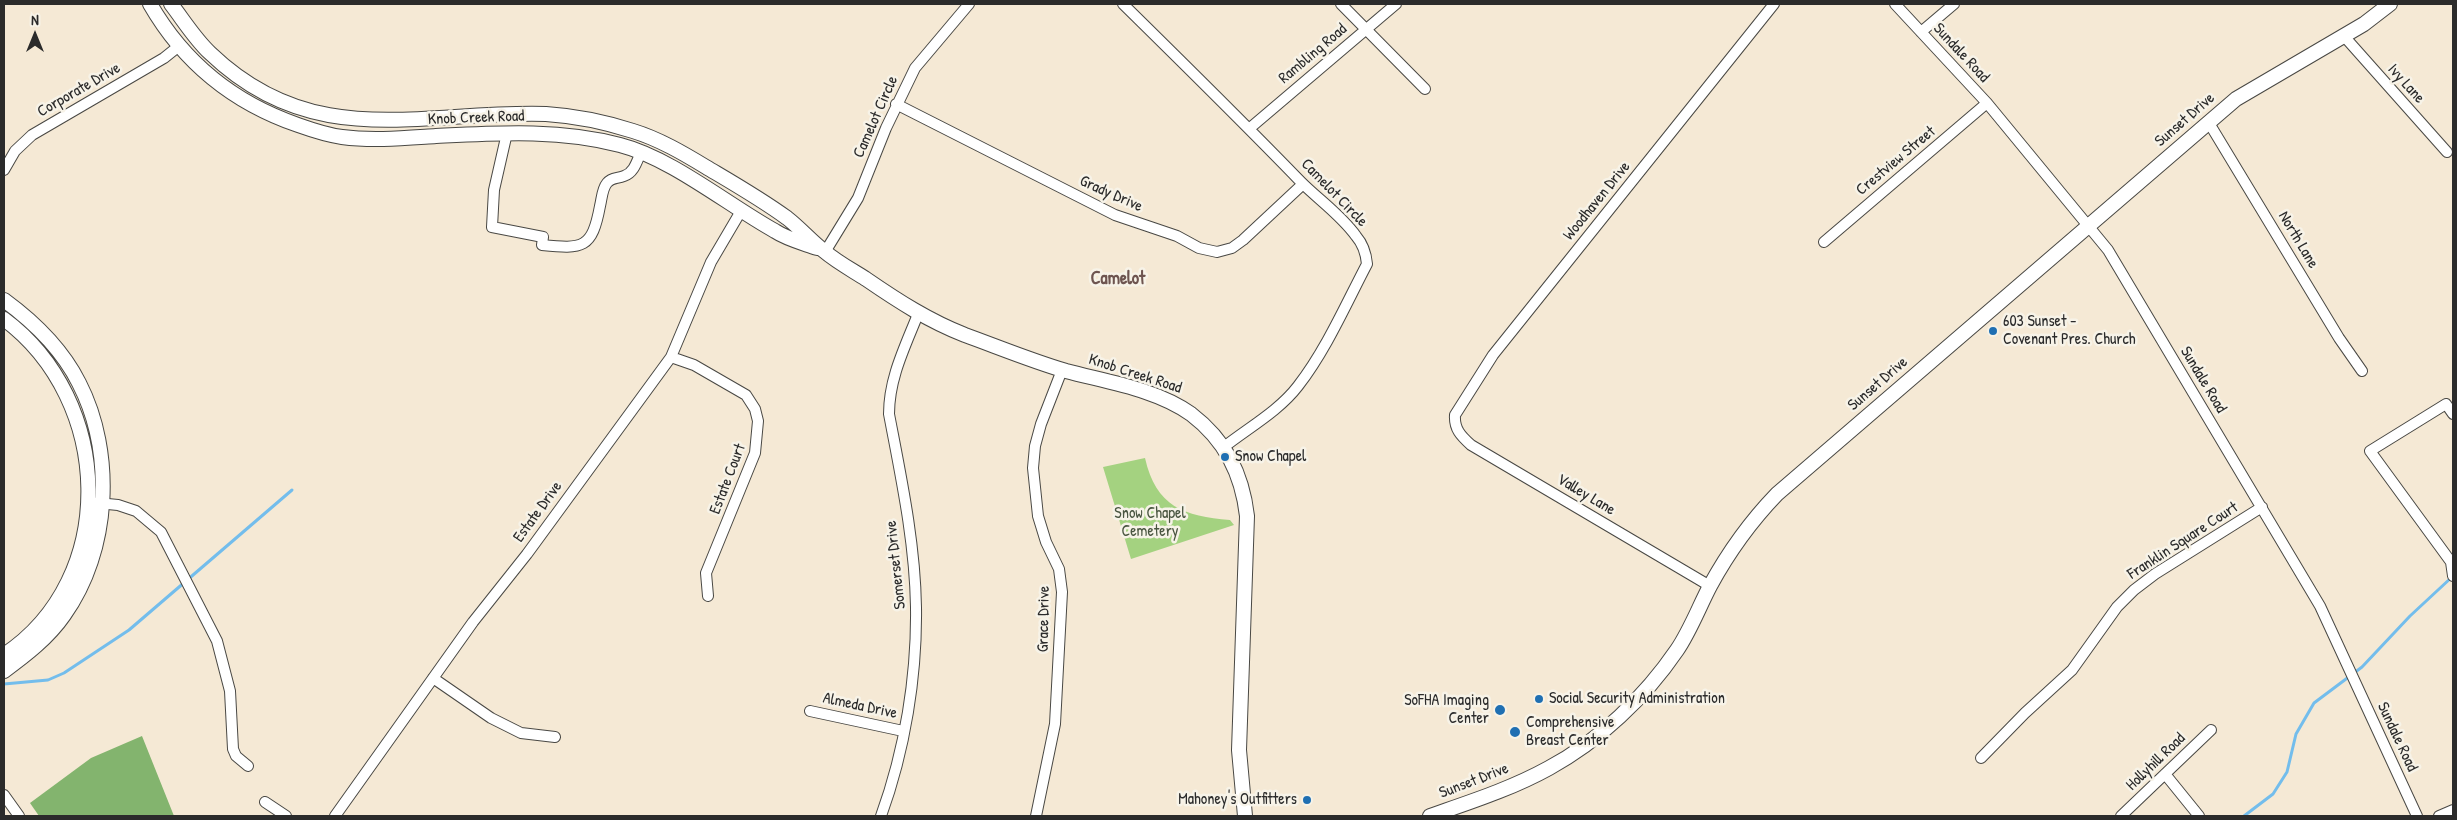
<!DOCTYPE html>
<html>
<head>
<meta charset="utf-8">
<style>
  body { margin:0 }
  #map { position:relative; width:2457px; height:820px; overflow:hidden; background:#f5e9d5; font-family:"Patrick Hand",sans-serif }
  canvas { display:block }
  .frame { position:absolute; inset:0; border:5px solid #2b2b2b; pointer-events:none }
  .north { position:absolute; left:10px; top:10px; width:50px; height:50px; -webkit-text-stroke:4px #f7f3e8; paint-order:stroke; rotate:0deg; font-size:14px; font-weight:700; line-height:20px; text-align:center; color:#2b2b2b }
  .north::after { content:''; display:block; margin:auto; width:18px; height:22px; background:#2b2b2b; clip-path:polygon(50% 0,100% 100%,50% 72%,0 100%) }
</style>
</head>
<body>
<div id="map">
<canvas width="2457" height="820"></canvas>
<div class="frame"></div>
<div class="north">N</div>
</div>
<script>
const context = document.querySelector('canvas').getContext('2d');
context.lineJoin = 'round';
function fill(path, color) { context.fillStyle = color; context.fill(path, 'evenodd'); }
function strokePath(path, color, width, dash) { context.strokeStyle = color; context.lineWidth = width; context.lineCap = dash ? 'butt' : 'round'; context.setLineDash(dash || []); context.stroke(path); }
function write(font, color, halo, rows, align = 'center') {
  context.font = font + ' "Patrick Hand",sans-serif'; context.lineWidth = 5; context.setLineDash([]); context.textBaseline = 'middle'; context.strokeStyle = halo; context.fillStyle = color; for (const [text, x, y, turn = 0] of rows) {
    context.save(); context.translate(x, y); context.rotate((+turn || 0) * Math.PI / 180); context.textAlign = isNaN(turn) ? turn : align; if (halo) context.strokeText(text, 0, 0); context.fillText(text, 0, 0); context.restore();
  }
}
fill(new Path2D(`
  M1145 458C1156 507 1184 516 1230 520L1234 525 1131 559 1103 467Z`), '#a4d280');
fill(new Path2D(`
  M142 736 174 816H39L30 803 91 758Z`), '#83b46e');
strokePath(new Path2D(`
  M4 684 48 680 64 673 129 630 292 490
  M2244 816 2273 794 2287 772 2296 734 2314 703 2362 667 2410 616 2452 577`), '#73bdec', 3);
const street = new Path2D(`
  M1123 4C1183 63 1243 122 1301 182 1319 200 1341 215 1356 236 1363 244 1366 253 1367 264 1346 304 1326 350 1298 386 1279 411 1248 428 1224 447
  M1341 4 1425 89
  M1895 4 1987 103 2108 250 2320 606 2417 816
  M1921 32 1954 4
  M2343 35 2447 152
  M896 104 1115 215 1177 236 1199 248 1217 252 1232 248 1243 240 1303 184
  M2209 123 2339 338 2362 371
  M1250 128 1396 4
  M507 133 494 190 492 227 543 237 542 245C583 249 592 249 600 206 602 198 602 189 607 183 612 177 617 179 624 176 634 173 637 161 641 152
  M4 170 15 151 32 135 164 58 179 46
  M1824 242 1987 103
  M825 252 858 198 886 128 915 68 969 4
  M671 357 694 365 746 395 755 409 758 421 755 453 706 573 708 596
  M2453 414 2446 404 2370 451 2451 562 2453 576
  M87 502 118 505 136 511 161 532 217 641 230 691 233 749 236 756 248 766
  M1710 586 1471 445C1461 436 1454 429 1455 415L1493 355 1774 4
  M433 678 491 718 521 733 555 737
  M810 711 903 731
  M1981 758 2025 713 2072 670 2117 607 2134 590 2155 574 2262 507
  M2165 774 2199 816
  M4 795 19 816
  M265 802 286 816
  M335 816 473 622 527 554 671 357 711 262 741 211
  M881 816C905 750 917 676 916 607 915 542 901 477 889 414 889 378 905 347 918 314
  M1036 816 1055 724 1062 592 1059 569 1046 542 1038 516 1033 468 1035 446 1041 424 1062 370
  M2121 816 2211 730
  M2439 816 2453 810`);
const secondary = new Path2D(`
  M150 4C184 63 234 103 298 125 312 130 327 135 342 137 373 141 405 138 436 136 498 133 560 129 620 145 671 158 728 205 775 231 787 239 803 243 817 248
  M171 4C184 21 195 39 210 53 314 153 422 110 546 114 576 116 605 122 633 131 659 139 683 153 706 167 733 183 761 199 787 218 800 228 811 241 824 251 837 262 852 270 866 279 898 301 929 321 965 335 998 347 1032 361 1066 371 1107 382 1156 389 1191 414 1225 440 1242 473 1247 516L1239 750 1245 816
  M4 300C34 322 62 349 79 383 115 453 110 551 64 615 48 638 26 655 4 671
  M4 319C113 400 120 578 4 655
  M1430 816C1470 802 1511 789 1549 768 1599 741 1645 697 1677 650 1690 631 1699 607 1710 586 1728 553 1750 522 1777 494L2236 99 2364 24 2390 4`);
strokePath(street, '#494844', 12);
strokePath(secondary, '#494844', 16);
strokePath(street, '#fff', 10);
strokePath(secondary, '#fff', 14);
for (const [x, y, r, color] of [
  [1993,331,5,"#1f6fb2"],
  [1225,457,5,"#1f6fb2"],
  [1539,699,5,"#1f6fb2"],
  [1500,710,6,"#1f6fb2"],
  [1515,732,6,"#1f6fb2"],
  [1307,800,5,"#1f6fb2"]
]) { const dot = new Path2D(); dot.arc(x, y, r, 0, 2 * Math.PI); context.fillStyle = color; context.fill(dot); strokePath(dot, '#f7f3e8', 2); }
write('16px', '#2b2b2b', '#f7f3e8', [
  ["Sundale Road",1961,53,47],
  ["Rambling Road",1313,54,-40],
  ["Ivy Lane",2406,84,48],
  ["Corporate Drive",79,90,-30],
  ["Camelot Circle",876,117,-66],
  ["Knob Creek Road",476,118,-2],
  ["Sunset Drive",2185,120,-41],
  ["Crestview Street",1896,161,-40],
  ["Camelot Circle",1334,193,46],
  ["Grady Drive",1111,194,24],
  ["Woodhaven Drive",1597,201,-51],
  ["North Lane",2298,240,59],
  ["Knob Creek Road",1135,374,18],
  ["Sundale Road",2203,380,59],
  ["Sunset Drive",1878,384,-41],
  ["Estate Court",728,479,-69],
  ["Valley Lane",1586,495,31],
  ["Estate Drive",538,512,-54],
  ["Franklin Square Court",2183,541,-33],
  ["Somerset Drive",896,565,-96],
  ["Grace Drive",1044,619,-89],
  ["Almeda Drive",860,706,12],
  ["Sundale Road",2397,737,65],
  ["Hollyhill Road",2156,762,-44],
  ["Sunset Drive",1474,781,-21]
]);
write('16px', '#2b2b2b', '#f7f3e8', [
  ["603 Sunset -",2003,322],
  ["Covenant Pres. Church",2003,340],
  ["Snow Chapel",1235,457],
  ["Social Security Administration",1549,699],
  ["SoFHA Imaging",1489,701,"right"],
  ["Center",1489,719,"right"],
  ["Comprehensive",1526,723],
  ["Breast Center",1526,741],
  ["Mahoney's Outfitters",1297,800,"right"]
], 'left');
write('16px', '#495540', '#f7f3e8', [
  ["Snow Chapel",1150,514],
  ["Cemetery",1150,532]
]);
write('bold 18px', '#6e5550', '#f7f3e8', [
  ["Camelot",1118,279]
]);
</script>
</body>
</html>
